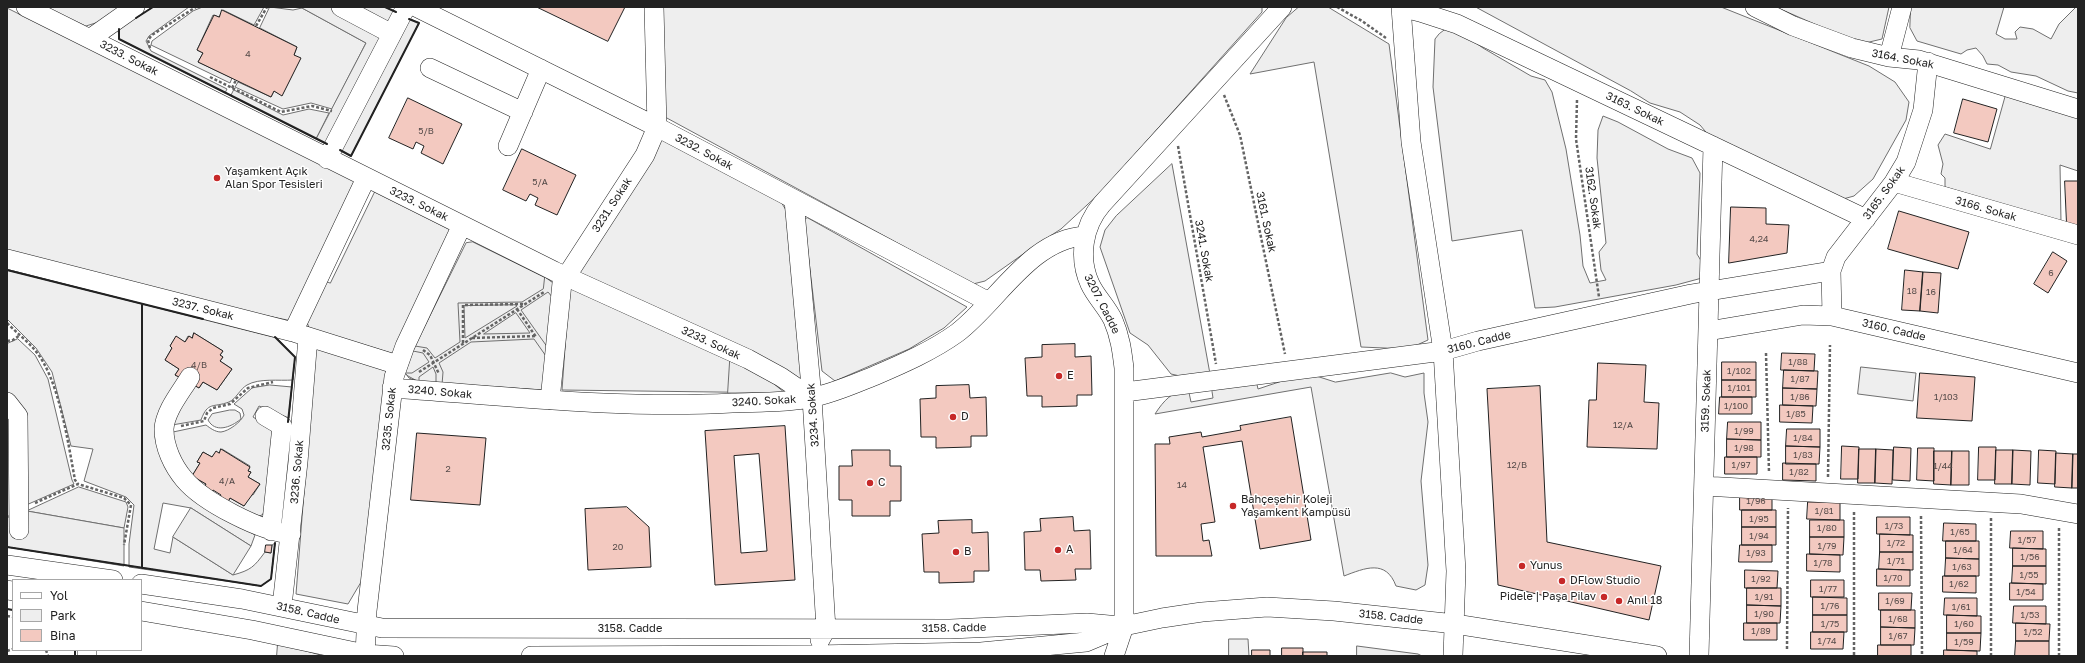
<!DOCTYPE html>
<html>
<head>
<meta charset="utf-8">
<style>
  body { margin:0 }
  #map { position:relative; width:2085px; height:663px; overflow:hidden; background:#fff; font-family:"Golos Text",sans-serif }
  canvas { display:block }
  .frame { position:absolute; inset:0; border:8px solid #222; pointer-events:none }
  .legend { position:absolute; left:12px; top:579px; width:130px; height:72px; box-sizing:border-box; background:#fff; border:1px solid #a7a7a7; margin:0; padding:5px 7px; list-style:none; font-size:12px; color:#222 }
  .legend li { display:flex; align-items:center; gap:8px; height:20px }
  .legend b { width:20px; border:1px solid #a7a7a7 }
</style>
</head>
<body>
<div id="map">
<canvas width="2085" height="663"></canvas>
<div class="frame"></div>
<ul class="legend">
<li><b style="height:5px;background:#fff"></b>Yol</li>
<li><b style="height:11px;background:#eee"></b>Park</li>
<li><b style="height:11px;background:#f3c9c0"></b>Bina</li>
</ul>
</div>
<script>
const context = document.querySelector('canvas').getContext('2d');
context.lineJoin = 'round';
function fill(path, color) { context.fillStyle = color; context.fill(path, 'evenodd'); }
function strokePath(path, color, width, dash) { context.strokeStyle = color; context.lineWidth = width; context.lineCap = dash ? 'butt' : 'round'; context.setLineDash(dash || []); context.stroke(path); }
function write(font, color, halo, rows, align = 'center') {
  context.font = font + ' "Golos Text",sans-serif'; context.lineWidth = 3; context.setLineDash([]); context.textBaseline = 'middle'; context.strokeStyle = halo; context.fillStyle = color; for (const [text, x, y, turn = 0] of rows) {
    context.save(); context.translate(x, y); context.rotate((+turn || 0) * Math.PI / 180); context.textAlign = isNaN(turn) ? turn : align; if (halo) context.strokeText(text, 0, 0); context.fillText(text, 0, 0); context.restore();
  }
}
const green = new Path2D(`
  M45 7H122L102 21 86 26Z
  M153 7H189L149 36 146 41 151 51 227 89 225 93 119 39 118 29Z
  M203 7H264L254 25 223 10 219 17 213 15 197 50 203 53 198 62 232 78 230 83 151 45 152 41 193 11Z
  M270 7 293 10 302 8 366 43 332 109 311 103 283 109 235 87 238 82 271 97 274 91 282 95 300 59 294 55 297 47 260 28Z
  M660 7H1262V12L1100 193 1061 229 1036 245 985 281 973 284 665 117Z
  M1299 7H1328L1389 44 1428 340 1408 349 1361 347 1314 62 1250 74 1286 18Z
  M1476 7H1721L1869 66 1895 82 1909 102 1906 120 1873 179 1854 196 1843 199 1710 137 1700 125 1680 112 1650 103 1631 91Z
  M1776 7H1889L1882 39 1865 43 1849 39Z
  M1911 7H2004L1996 34 2005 39H2017L2015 32 2020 27 2033 29 2051 39 2059 24 2076 7H2078V93L2068 91 2036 76 2011 72 1998 65 1987 64 1983 56 1976 48 1967 50 1961 54 1917 41 1910 28Z
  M7 8 357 182 292 321 195 301 7 252Z
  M1446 29 1463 34 1483 48 1531 76 1545 80 1552 92 1566 149 1580 235 1583 266 1590 283 1606 280 1601 270 1599 252 1606 243 1597 158 1598 130 1603 116 1618 122 1668 149 1692 158 1700 173 1697 254 1703 264 1702 278 1676 285 1555 307 1535 308 1522 230 1452 241 1433 87 1435 39 1439 34Z
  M234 90 283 115 309 109 329 113 316 139 231 96Z
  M2007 91 2078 115V171L2060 165 2061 222 1945 187V178L1941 174 1943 164 1938 145 1945 134 1990 149Z
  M662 138 781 202 786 210 806 387 792 393 562 390 569 292 574 286 576 270Z
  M1172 164 1210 374 1180 376 1171 374 1148 345 1130 333 1100 247 1105 230 1116 216Z
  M375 192 453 231 394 354 309 328 307 322 325 281 330 283Z
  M808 218 967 307 944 328 909 349 835 381 822 371 804 219Z
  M473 242 550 280 553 283 544 390 419 382 409 378 405 373 414 348 466 243Z
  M7 270 277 338 295 357 293 380C279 381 259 378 247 385 240 389 236 399 229 402 213 408 208 401 201 420L172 425 192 383 199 388 203 382 217 390 232 369 220 361 223 357 220 355 223 351 194 333 192 338 188 336 185 342 176 337 170 346 172 348 165 360 179 369 175 375 183 379 161 420 196 498 255 535 251 546 191 508 163 503 154 549 170 553 173 537 233 575C251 570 254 567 265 552L271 553 272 545 275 543 271 579 261 586 129 567V544L134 505 126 497 84 481 93 449 71 446 52 372 36 348 7 319Z
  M18 339 35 355 48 379 72 480 74 484 24 506 7 394V344Z
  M318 349 386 370 364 577 348 604 296 594 315 352Z
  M1861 367 1916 373 1913 401 1858 394Z
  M1391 373 1405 377 1424 373V393L1428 422 1421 481 1428 565 1425 585 1416 590 1396 586C1386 559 1365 568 1344 576L1311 387 1155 414C1164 400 1172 392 1188 388L1191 402 1213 398 1211 385 1256 380 1258 389 1297 376 1310 374 1335 382Z
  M270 385 292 387 289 418 259 406 253 417 275 431 267 508 262 515 254 518 227 504 230 498 244 506 251 494 253 495 260 484 248 477 251 472 248 471 250 466 222 449 219 453 216 452 212 457 203 452 197 462 200 463 192 476 206 484 203 490C199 487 194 483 191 479 184 471 170 442 173 432L206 425C210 428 215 432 221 432 229 431 241 422 244 415L242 409 234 404 252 388Z
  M7 409 13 417 16 511 7 517Z
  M230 410H235L240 413 241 419C230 428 215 433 208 420L212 414Z
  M79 487 126 502 128 507 124 528 27 511Z
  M1229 639H1248L1249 656H1229Z
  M278 643 324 656H277Z
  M1357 646 1418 654 1422 656H1357Z`);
fill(green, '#eee');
strokePath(green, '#6f6f6f', 1);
const parking = new Path2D(`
  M303 7H385L419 23 351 156 316 139 366 43 302 8Z
  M545 277 553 283V298L548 292 521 310 548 348V359L534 339 471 342 439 363 443 372 442 385H436V374L433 367 419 377V382L408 376 405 373H412L429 362 423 353 413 351 415 346 427 348 435 358 460 342 458 303 522 302 543 289ZM516 305 517 306 465 338 464 306ZM516 313 530 333 484 334Z
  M730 361 762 374 785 393H728Z
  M191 508 251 546 233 575 173 537Z
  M27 511 124 528V566L7 547V518Z`);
fill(parking, '#ededed');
strokePath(parking, '#6f6f6f', 1);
const building = new Path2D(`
  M537 7H625L608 41Z
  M222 10 297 47 294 55 301 58 282 96 274 91 271 97 198 62 203 53 197 50 214 15 219 17Z
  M408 98 462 124 443 164 421 153 424 146 416 142 413 149 389 138Z
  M1963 99 1997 109 1988 142 1954 133Z
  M522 149 576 175 557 215 535 205 538 198 530 194 526 201 503 190Z
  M2065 181H2078V225H2067Z
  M1731 207 1766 208V224L1789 225 1787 253 1729 263Z
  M1899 211 1969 232 1958 269 1888 249Z
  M2053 252 2067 261 2048 293 2034 284Z
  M1905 270 1923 272 1920 311 1902 310Z
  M1923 272 1941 273 1938 313 1920 311Z
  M194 333 223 351 220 355 223 357 220 361 232 369 217 390 203 382 199 388 183 379 175 375 179 369 165 360 172 348 170 346 176 336 185 342 189 336 192 338Z
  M1075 344V357L1091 356 1092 395H1077V406L1042 407V396H1027L1025 358 1042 357V345Z
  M1782 353 1815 354 1814 371 1781 370Z
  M1722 362H1756V380H1722Z
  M1598 363 1646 365 1644 402 1659 403 1657 449 1587 447 1589 400H1596Z
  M1784 370 1818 371 1817 389 1783 388Z
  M1920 373 1975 377 1972 421 1917 418Z
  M1722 380H1756V397H1722Z
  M969 385 970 398 986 397 987 436H971V447L936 448V437H921L920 399 936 398V386Z
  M1540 386 1547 542 1661 566 1649 620 1498 585 1487 389Z
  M1783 388 1817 389 1816 406 1783 405Z
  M1720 397H1752V414H1719Z
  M1780 405 1813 406 1812 423 1780 422Z
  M1291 417 1311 540 1260 549 1242 441 1203 447 1215 522 1201 524 1203 541 1209 540 1212 556H1156L1155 444H1170L1169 437 1201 432 1202 437 1241 430 1240 426Z
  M1728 422H1761V440L1727 439Z
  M785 426 795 580 715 585 705 431ZM759 454 767 551 741 553 734 456Z
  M1787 429H1820V447L1786 446Z
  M417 433 486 438 480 505 411 500Z
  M1727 439 1761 440V457H1727Z
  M1786 446 1820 447 1819 464H1786Z
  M1842 446 1859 447 1858 479H1841Z
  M1894 447 1911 448 1910 481 1893 480Z
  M1979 447H1996L1995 480H1978Z
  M1918 448H1934V481L1917 480Z
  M221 449 250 467 248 471 251 472 248 477 260 484 244 506 230 498 227 504 219 499 221 495 213 490 210 495 203 490 206 484 192 476 200 463 197 462 203 452 212 457 216 451 219 453Z
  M1859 449H1876L1875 483H1858Z
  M1876 449 1893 450 1892 484 1875 483Z
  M852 450H890V466H901V501H890V516H852V500H839V466H852Z
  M1996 450H2013L2012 484H1995Z
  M2013 450 2031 451 2030 485 2012 484Z
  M2039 450 2056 451 2055 484 2038 483Z
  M1934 451H1952L1951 485 1934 484Z
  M1952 451H1969V485H1951Z
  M2056 453 2073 454 2072 488 2055 487Z
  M2073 454H2078V488H2072Z
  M1725 457H1757V474H1725Z
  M1783 463 1816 464V481L1783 480Z
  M1740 493H1772V510H1740Z
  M1808 502H1840V520L1807 519Z
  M627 507 649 527 651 567 588 570 585 509Z
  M1742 510H1776V527H1742Z
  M1073 517 1074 531 1090 530 1091 569H1075L1076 580 1041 581 1040 570H1025L1024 532 1041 531 1040 519Z
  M1877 517H1910V535L1877 534Z
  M972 520V533L988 532 989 571H974V582L939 583V572H924L922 534 939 533 938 521Z
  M1810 520H1844V537H1810Z
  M1944 523 1976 524V541H1943Z
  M1742 527H1776V545H1742Z
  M2011 531H2043V549L2010 548Z
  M1880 534 1913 535V552H1880Z
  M1810 537H1844L1843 555 1810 554Z
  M1946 541H1979V559L1946 558Z
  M266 545H272L271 553 265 552Z
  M1740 545H1772V562H1739Z
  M2013 548 2046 549V566H2013Z
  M1880 552H1913V570L1879 569Z
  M1807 554 1840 555V572L1807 571Z
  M1946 558 1979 559V576H1945Z
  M2013 566H2046V584L2012 583Z
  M1877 569 1910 570V586H1877Z
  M1745 570 1778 571 1777 588H1745Z
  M1943 576H1976V593L1943 592Z
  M1811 580H1844V597H1811Z
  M2010 583 2043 584V600H2010Z
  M1747 588H1781V606L1747 605Z
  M1879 593H1912L1911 610H1879Z
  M1813 597 1847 598V615H1813Z
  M1945 598H1977V616L1944 615Z
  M1747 605 1781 606 1780 623H1747Z
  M2014 606H2046V624L2013 623Z
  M1881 610H1915V628L1881 627Z
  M1813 615H1847V632H1813Z
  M1947 615 1981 616V633H1947Z
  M1744 623H1777V640H1744Z
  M2016 623 2050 624 2049 641H2016Z
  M1881 627 1915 628 1914 645H1881Z
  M1811 632H1844L1843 649H1811Z
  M1947 633H1981L1980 651 1947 650Z
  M2016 641H2049V656H2015Z
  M1878 645H1911V656H1878Z
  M1282 648H1303V656H1282Z
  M1252 650H1270V656H1252Z
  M1944 650 1977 651V656H1944Z
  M1303 652H1327V656H1303Z`);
fill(building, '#f3c9c0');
strokePath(building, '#222', 1);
const minor = new Path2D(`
  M26 7 554 271 748 359 781 377 812 398
  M341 7 392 34
  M416 7 657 127 989 302
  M1401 7 1411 142 1443 351 1456 571 1453 656
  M1401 7 1420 12 1457 24 1866 219
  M1755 7 1793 26 1852 48 1889 57 1919 60 2078 109
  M91 38 135 7
  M1889 57 1902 7
  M430 68 523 112
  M508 146 541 69
  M327 159 406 7
  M1894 182 2078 235
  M794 200 812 398 826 629 820 640
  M7 259 293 332 398 365
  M1832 316 1831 271 1836 257 1894 182 1906 162 1923 110 1928 62
  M1708 331 1803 315 1832 316 2078 373
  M293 332 366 178
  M190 377C181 392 165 411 164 429 164 447 173 466 184 479 203 502 262 532 291 534
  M392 388C505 396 619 409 732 403 758 402 785 403 810 398 832 394 854 384 874 376 902 364 932 351 957 333 997 303 1030 239 1085 236
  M1125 392 1443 351 1478 341 1691 294 1831 271
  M550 400 562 283 645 155 657 127 654 7
  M7 402 18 416 19 530
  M265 416 282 426 271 531
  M1704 486 2021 504 2078 514
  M7 565 113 580
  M141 584 242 599 382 628 950 629 1087 623 1120 626
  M7 590 13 591
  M282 606 298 462 308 337
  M141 611 252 630 365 654 394 656
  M87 650V656
  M365 656 367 611 394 377 405 346 462 225
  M531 656 812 655 981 652 1086 642 1124 626 1162 618 1202 612 1267 607 1334 611 1455 624 1657 656
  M1114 656 1124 626V368C1122 351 1120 336 1113 320 1107 307 1096 297 1090 284 1078 258 1083 226 1102 204L1282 7
  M1699 656 1713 146`);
strokePath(minor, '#222', 20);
strokePath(new Path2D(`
  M1337 7 1362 21 1386 38
  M256 26 267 7
  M150 48 148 40 152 35 196 7
  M210 77 281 112 312 106 332 111
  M232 88 236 80
  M1224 95 1240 135 1285 354
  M1577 100 1576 139 1599 297
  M1178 146 1216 364
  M517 309 536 337
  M7 323C16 332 26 340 34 349 59 377 68 443 75 480L78 484
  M472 338 536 336
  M7 341 13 340 20 335
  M463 343V305L525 304
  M423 350 430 355 439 374
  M1766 353 1769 473
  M419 372 544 292
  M181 426 204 421 207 413 213 408 230 404 248 388 273 382
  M1828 477 1830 345
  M35 503 78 484 124 498 131 505 124 545
  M1921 516 1922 656
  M7 616 13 617
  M1787 649 1788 508
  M46 650 48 656
  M7 651 13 649
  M1854 655V512
  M1991 656V518
  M2059 656V528`), '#646464', 2.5, [3, 2]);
strokePath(minor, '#fff', 19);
strokePath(new Path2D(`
  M385 7 396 12
  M136 18 153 7
  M119 29V39L327 144
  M340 150 351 156 419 23 409 19
  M7 270 203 319
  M275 337 295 357 288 422
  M7 547 261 586 271 579 275 543
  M7 609 13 610
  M75 650V656`), '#222', 1, [5, 2]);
strokePath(new Path2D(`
  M385 7 396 12
  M136 18 153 7
  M119 29V39L327 144
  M340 150 351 156 419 23 409 19
  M7 270 203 319
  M142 304V568
  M275 337 295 357 288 422
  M7 547 261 586 271 579 275 543
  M7 609 13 610
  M75 650V656`), '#222', 2);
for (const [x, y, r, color] of [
  [217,178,4,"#c62828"],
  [1059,376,4,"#c62828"],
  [953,417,4,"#c62828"],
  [870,483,4,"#c62828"],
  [1233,506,4,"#c62828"],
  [1058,550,4,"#c62828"],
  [956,552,4,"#c62828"],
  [1522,566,4,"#c62828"],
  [1562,581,4,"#c62828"],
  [1604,597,4,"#c62828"],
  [1619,601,4,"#c62828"]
]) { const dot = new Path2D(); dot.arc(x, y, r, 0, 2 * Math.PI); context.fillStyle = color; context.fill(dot); strokePath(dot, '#fff', 1.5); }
write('9px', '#564c4a', null, [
  ["4",248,54],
  ["5/B",426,131],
  ["5/A",540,182],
  ["4,24",1759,239],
  ["6",2051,273],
  ["18",1912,291],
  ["16",1931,292],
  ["1/88",1798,362],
  ["4/B",199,365],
  ["1/102",1739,371],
  ["1/87",1800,379],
  ["1/101",1739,388],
  ["1/86",1800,397],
  ["1/103",1946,397],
  ["1/100",1736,406],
  ["1/85",1796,414],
  ["12/A",1623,425],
  ["1/99",1744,431],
  ["1/84",1803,438],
  ["1/98",1744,448],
  ["1/83",1803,455],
  ["12/B",1517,465],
  ["1/97",1741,465],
  ["1/44",1943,466],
  ["2",448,469],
  ["1/82",1799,472],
  ["4/A",227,481],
  ["14",1182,485],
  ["1/96",1756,501],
  ["1/81",1824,511],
  ["1/95",1759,519],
  ["1/73",1894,526],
  ["1/80",1827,528],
  ["1/65",1960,532],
  ["1/94",1759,536],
  ["1/57",2027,540],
  ["1/72",1896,543],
  ["1/79",1827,546],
  ["20",618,547],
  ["1/64",1963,550],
  ["1/93",1756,553],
  ["1/56",2030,557],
  ["1/71",1896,561],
  ["1/78",1823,563],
  ["1/63",1962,567],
  ["1/55",2029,575],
  ["1/70",1893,578],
  ["1/92",1761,579],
  ["1/62",1959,584],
  ["1/77",1828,589],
  ["1/54",2026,592],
  ["1/91",1764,597],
  ["1/69",1895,601],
  ["1/76",1830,606],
  ["1/61",1961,607],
  ["1/90",1764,614],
  ["1/53",2030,615],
  ["1/68",1898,619],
  ["1/75",1830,624],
  ["1/60",1964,624],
  ["1/89",1761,631],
  ["1/52",2033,632],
  ["1/67",1898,636],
  ["1/74",1827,641],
  ["1/59",1964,642]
]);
write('11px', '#222', '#fff', [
  ["3233. Sokak",129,58,27],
  ["3164. Sokak",1903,59,11],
  ["3163. Sokak",1635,109,26],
  ["3232. Sokak",704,152,28],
  ["3165. Sokak",1884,193,-54],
  ["3162. Sokak",1593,198,82],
  ["3233. Sokak",419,204,26],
  ["3231. Sokak",612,205,-57],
  ["3166. Sokak",1986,209,16],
  ["3161. Sokak",1266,222,78],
  ["3241. Sokak",1204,251,80],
  ["3207. Cadde",1102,304,63],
  ["3237. Sokak",203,309,14],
  ["3160. Cadde",1894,330,13],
  ["3160. Cadde",1479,342,-14],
  ["3233. Sokak",711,343,25],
  ["3240. Sokak",440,392,5],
  ["3240. Sokak",764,401,-3],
  ["3159. Sokak",1706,401,-88],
  ["3234. Sokak",813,415,-94],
  ["3235. Sokak",389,419,-84],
  ["3236. Sokak",297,472,-85],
  ["3158. Cadde",308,613,13],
  ["3158. Cadde",1391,617,6],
  ["3158. Cadde",954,628,-1],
  ["3158. Cadde",630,629]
]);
write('11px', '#222', '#fff', [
  ["Yaşamkent Açık",225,172],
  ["Alan Spor Tesisleri",225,185],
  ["E",1067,376],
  ["D",961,417],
  ["C",878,483],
  ["Bahçeşehir Koleji",1241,500],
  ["Yaşamkent Kampüsü",1241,513],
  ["A",1066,550],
  ["B",964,552],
  ["Yunus",1530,566],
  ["DFlow Studio",1570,581],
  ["Pidele | Paşa Pilav",1596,597,"right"],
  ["Anıl 18",1627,601]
], 'left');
</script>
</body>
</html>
